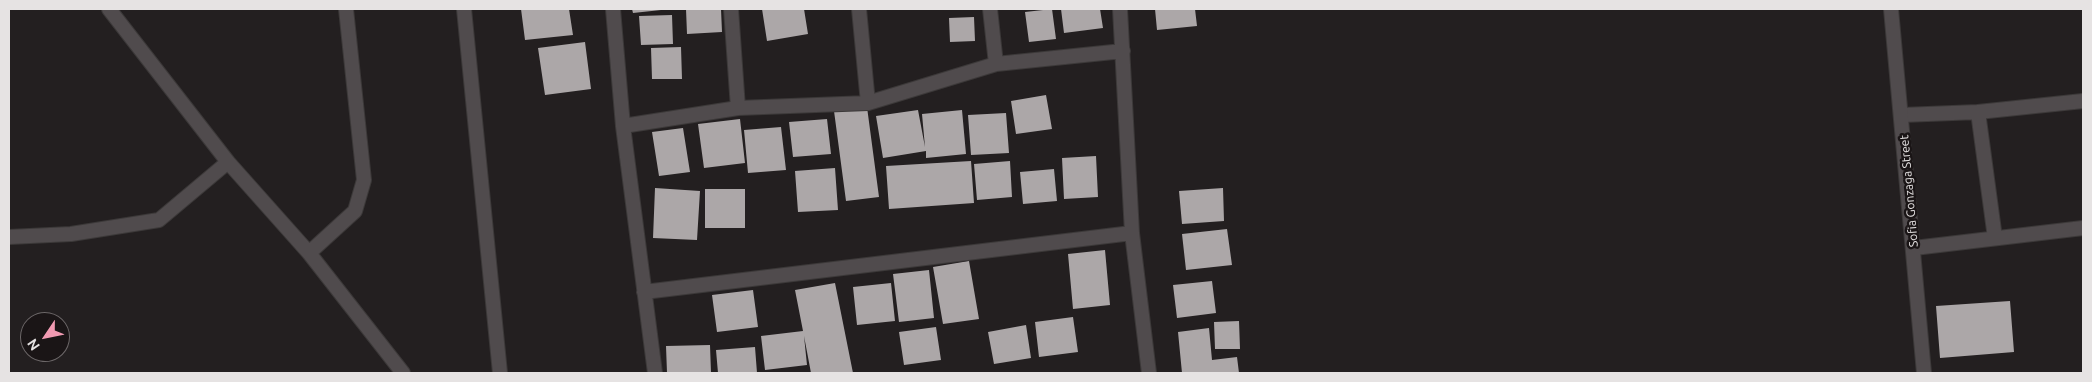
<!DOCTYPE html>
<html>
<head>
<meta charset="utf-8">
<style>
  body { margin:0 }
  #map { position:relative; width:2092px; height:382px; overflow:hidden; background:#231f20; font-family:Ubuntu,sans-serif }
  canvas { display:block }
  .frame { position:absolute; inset:0; border:10px solid #e6e3e3; pointer-events:none }
  .north { position:absolute; left:20px; top:312px; width:50px; height:50px; box-sizing:border-box; background:#1a1516; border:1px solid #6c6768; border-radius:50%; rotate:236deg; font-size:14px; font-weight:700; line-height:20px; text-align:center; color:#e6e3e3 }
  .north::after { content:''; display:block; margin:auto; width:18px; height:22px; background:#f19ab2; clip-path:polygon(50% 0,100% 100%,50% 72%,0 100%) }
</style>
</head>
<body>
<div id="map">
<canvas width="2092" height="382"></canvas>
<div class="frame"></div>
<div class="north">N</div>
</div>
<script>
const context = document.querySelector('canvas').getContext('2d');
context.lineJoin = 'round';
function fill(path, color) { context.fillStyle = color; context.fill(path, 'evenodd'); }
function strokePath(path, color, width, dash) { context.strokeStyle = color; context.lineWidth = width; context.lineCap = dash ? 'butt' : 'round'; context.setLineDash(dash || []); context.stroke(path); }
function write(font, color, halo, rows, align = 'center') {
  context.font = font + ' Ubuntu,sans-serif'; context.lineWidth = 5; context.setLineDash([]); context.textBaseline = 'middle'; context.strokeStyle = halo; context.fillStyle = color; for (const [text, x, y, turn = 0] of rows) {
    context.save(); context.translate(x, y); context.rotate((+turn || 0) * Math.PI / 180); context.textAlign = isNaN(turn) ? turn : align; if (halo) context.strokeText(text, 0, 0); context.fillText(text, 0, 0); context.restore();
  }
}
fill(new Path2D(`
  M521 9H569L573 35 525 40Z
  M632 9H661V10L633 13Z
  M686 9H721L722 32 687 34Z
  M762 9H804L808 34 767 41Z
  M1052 9 1056 39 1029 42 1025 12Z
  M1061 9H1100L1103 28 1064 33Z
  M1155 9H1195L1197 26 1157 30Z
  M672 15 673 44 641 45 639 16Z
  M974 17 975 41 950 42 949 18Z
  M585 42 591 89 545 95 538 48Z
  M681 47 682 79H652L651 48Z
  M1046 95 1052 129 1016 134 1011 101Z
  M867 107 879 197 846 201 834 111Z
  M918 110 925 147 922 114 962 110 966 154 926 158V151L883 158 876 116Z
  M1006 113 1009 153 971 155 968 115Z
  M740 119 745 163 704 168 698 124Z
  M827 119 831 154 793 157 789 122Z
  M781 127 786 170 748 173 744 130Z
  M683 128 690 172 659 176 652 132Z
  M1096 156 1098 197 1064 199 1062 158Z
  M971 161 974 203 889 209 886 166Z
  M1010 161 1012 197 977 200 974 164Z
  M835 168 838 210 798 212 795 171Z
  M1054 169 1057 201 1023 204 1020 172Z
  M655 188 700 191 697 240 653 238Z
  M1223 188 1224 221 1182 224 1179 191Z
  M705 189H745V228H705Z
  M1227 229 1232 265 1186 270 1182 234Z
  M1105 250 1110 305 1073 309 1068 254Z
  M969 261 979 319 943 324 933 267Z
  M929 270 934 318 899 322 893 274Z
  M1212 281 1216 313 1177 318 1173 285Z
  M835 283 853 373H811L804 336 807 365 765 370 761 336 803 331 795 290Z
  M891 283 895 321 857 325 853 287Z
  M753 290 758 327 717 332 712 295Z
  M2010 301 2014 352 1940 358 1936 306Z
  M1073 317 1078 352 1039 357 1035 322Z
  M1239 321 1240 349H1215L1214 322Z
  M1026 325 1031 358 994 364 988 332Z
  M936 327 941 360 904 365 899 332Z
  M1209 328 1212 360 1237 357 1239 373H1182L1178 332Z
  M710 345 711 373H667L666 346Z
  M755 347 757 373H718L716 350Z`), '#aca7a8');
const minor = new Path2D(`
  M109 9 228 162 309 253 403 373
  M464 9 500 373
  M613 9 623 126 655 373
  M731 9 738 108
  M859 9 868 103
  M990 9 996 64
  M1120 9 1132 233 1149 373
  M1902 115 1978 112
  M623 126 738 108 868 103 996 64 1123 51
  M9 237 71 234 159 220 228 162
  M1995 238 1978 112 2083 101
  M1914 248 2083 228
  M309 253 355 211 364 180 346 9
  M644 292 1132 233`);
const tertiary = new Path2D(`
  M1891 9 1924 373`);
strokePath(minor, '#3c3939', 16);
strokePath(tertiary, '#3c3939', 16);
strokePath(minor, '#504b4d', 14);
strokePath(tertiary, '#504b4d', 14);
write('12px', '#e6e3e3', '#1a1516', [
  ["Sofia Gonzaga Street",1909,191,-95]
]);
</script>
</body>
</html>
